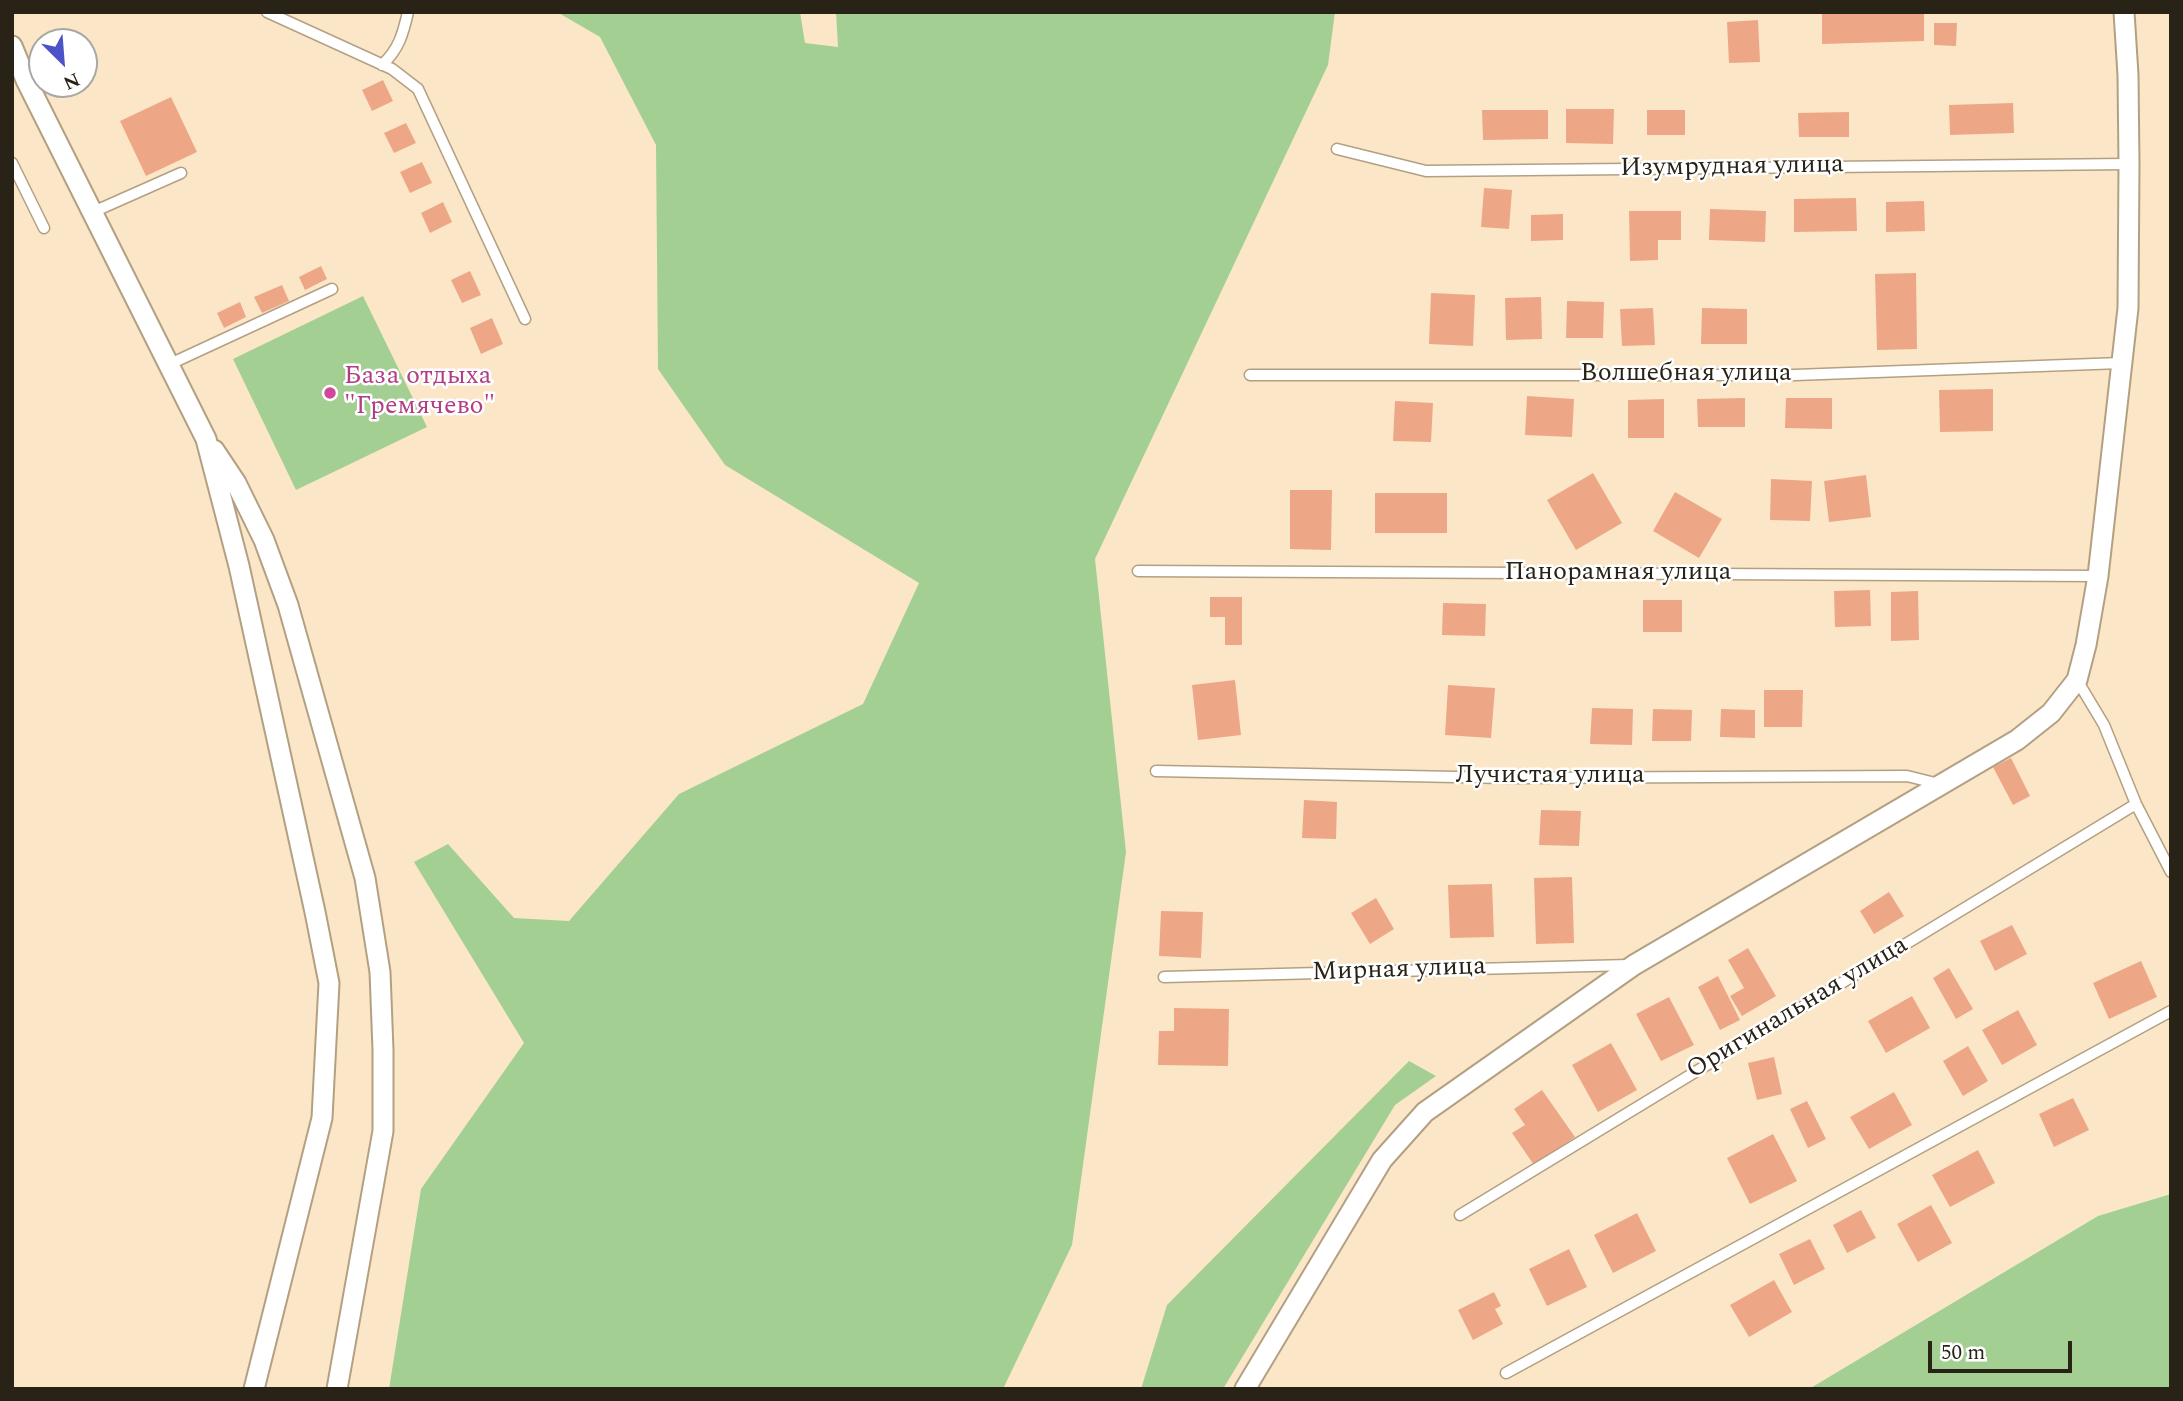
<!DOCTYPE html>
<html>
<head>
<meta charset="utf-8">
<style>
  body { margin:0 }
  #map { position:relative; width:2183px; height:1401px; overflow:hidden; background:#fbe7c7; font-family:Spectral,serif }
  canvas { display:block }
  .frame { position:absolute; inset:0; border:14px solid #292216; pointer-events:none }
  .north { position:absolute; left:28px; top:28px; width:70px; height:70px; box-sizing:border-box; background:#fff; border:2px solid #a9a7a2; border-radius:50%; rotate:155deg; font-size:19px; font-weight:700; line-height:28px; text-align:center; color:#292216 }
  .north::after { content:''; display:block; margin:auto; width:24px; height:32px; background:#4c53c9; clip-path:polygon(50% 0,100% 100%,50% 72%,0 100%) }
  .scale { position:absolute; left:1928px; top:1341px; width:144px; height:32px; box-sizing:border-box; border:4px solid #292216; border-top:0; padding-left:9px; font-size:21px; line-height:24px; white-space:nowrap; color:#292216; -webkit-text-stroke:5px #fff; paint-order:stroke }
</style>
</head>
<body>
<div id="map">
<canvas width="2183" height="1401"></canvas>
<div class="frame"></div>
<div class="north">N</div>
<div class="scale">50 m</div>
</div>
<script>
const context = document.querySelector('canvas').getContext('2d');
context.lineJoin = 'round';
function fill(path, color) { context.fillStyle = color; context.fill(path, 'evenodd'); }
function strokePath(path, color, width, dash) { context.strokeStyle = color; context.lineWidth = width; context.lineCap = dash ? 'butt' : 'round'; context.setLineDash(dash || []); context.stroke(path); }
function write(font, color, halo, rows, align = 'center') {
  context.font = font + ' Spectral,serif'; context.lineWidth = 5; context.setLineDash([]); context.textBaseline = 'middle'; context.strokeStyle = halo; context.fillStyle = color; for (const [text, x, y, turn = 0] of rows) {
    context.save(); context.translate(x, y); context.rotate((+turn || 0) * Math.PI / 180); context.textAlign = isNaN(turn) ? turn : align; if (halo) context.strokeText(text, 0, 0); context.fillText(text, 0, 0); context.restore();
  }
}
fill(new Path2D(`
  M557 12H800L805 43 838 47 836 12H1335L1328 65 1095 559 1126 852 1072 1245 1003 1389H389L421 1189 524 1043 414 862 448 844 514 918 569 921 679 794 863 704 919 583 725 465 658 369 656 145 600 37Z
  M363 296 427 427 296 490 233 359Z
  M1409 1061 1436 1076 1395 1105 1223 1389H1141L1167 1305Z
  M2171 1194V1389H1809L2098 1216Z`), '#a4cf92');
fill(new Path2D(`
  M1924 12V41L1822 44V13Z
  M1758 20 1760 62 1729 63 1727 22Z
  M1934 23H1957L1956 46 1934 45Z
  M383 80 393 101 372 111 362 90Z
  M171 97 197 152 146 176 120 121Z
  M2013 103 2014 133 1950 135 1949 105Z
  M1566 109H1614L1613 144 1566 143Z
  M1482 110H1548V139L1483 140Z
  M1647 110H1685V135H1647Z
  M1849 112V137H1799L1798 113Z
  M406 123 416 143 394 153 384 133Z
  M422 162 432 183 410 193 400 172Z
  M1484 188 1512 190 1509 229 1481 227Z
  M1856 198 1857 231 1794 232V199Z
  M1924 201 1925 231 1886 232V202Z
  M443 202 452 222 430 233 421 213Z
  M1710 209 1766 211 1765 242 1709 240Z
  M1629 211H1681V240H1658V260L1630 261Z
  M1563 214V240L1531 241V215Z
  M321 266 327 279 305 290 299 277Z
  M470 271 481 295 462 303 451 280Z
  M1916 273 1917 349 1877 350 1875 274Z
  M282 285 289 301 262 313 254 297Z
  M1431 293 1475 295 1473 346 1429 344Z
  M1541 297 1542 339 1506 340 1505 298Z
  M1567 301 1604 302 1603 338H1566Z
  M240 302 246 317 224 328 217 313Z
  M1653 308 1655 345 1622 346 1620 309Z
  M1702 308 1747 309V344H1701Z
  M492 318 503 344 481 354 470 328Z
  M1993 389V431L1940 432 1939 390Z
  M1527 396 1574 399 1572 437 1525 435Z
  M1745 398V427H1698L1697 399Z
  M1786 398H1832V429L1785 428Z
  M1664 399V438H1628V400Z
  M1395 401 1433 403 1431 442 1393 441Z
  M1593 473 1622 523 1576 550 1547 500Z
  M1866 475 1871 517 1829 522 1824 481Z
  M1771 479 1812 481 1810 521 1770 520Z
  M1290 490H1332L1331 550 1290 549Z
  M1675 492 1722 519 1699 558 1653 531Z
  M1375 493H1447V533H1375Z
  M1870 590 1871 626 1835 627 1834 591Z
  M1918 591 1919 640 1891 641V592Z
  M1210 597H1242V645H1225V617H1210Z
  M1643 600H1682V632H1643Z
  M1443 603 1486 604 1485 636 1442 635Z
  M1235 680 1241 735 1198 740 1192 685Z
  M1448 685 1495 688 1491 738 1445 735Z
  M1764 690H1803L1802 727H1764Z
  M1592 708 1633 709 1632 745 1590 744Z
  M1653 709 1692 710 1691 741H1652Z
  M1721 709 1755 710V738L1720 737Z
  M2011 758 2030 796 2013 805 1993 767Z
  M1304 800 1337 802 1336 839 1302 838Z
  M1541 810 1581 811 1579 846 1539 845Z
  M1572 877 1574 943 1536 944 1534 878Z
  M1492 884 1494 937 1450 938 1448 885Z
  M1889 892 1904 916 1874 934 1860 911Z
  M1376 898 1394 929 1370 944 1351 913Z
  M1161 911 1203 912 1201 958 1159 956Z
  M2012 925 2027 954 1995 971 1980 941Z
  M1748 948 1776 996 1742 1016 1730 996 1744 988 1728 960Z
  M2141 961 2157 997 2109 1019 2093 983Z
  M1949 968 1973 1009 1956 1019 1933 978Z
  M1718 976 1740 1020 1720 1030 1698 987Z
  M1912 996 1930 1028 1886 1053 1868 1021Z
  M1669 997 1694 1045 1661 1061 1636 1014Z
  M1174 1008 1229 1009 1228 1066 1158 1065 1159 1031H1174Z
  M2018 1010 2037 1045 2002 1065 1982 1030Z
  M1611 1043 1637 1090 1598 1112 1572 1065Z
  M1968 1046 1988 1081 1963 1096 1943 1061Z
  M1774 1057 1782 1094 1757 1100 1748 1063Z
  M1542 1090 1575 1137 1534 1165 1512 1133 1525 1125 1514 1109Z
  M1894 1092 1912 1125 1869 1149 1850 1117Z
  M2073 1098 2089 1130 2054 1147 2039 1114Z
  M1807 1101 1826 1139 1808 1148 1790 1109Z
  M1773 1134 1797 1181 1750 1204 1727 1158Z
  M1978 1150 1995 1183 1950 1207 1932 1175Z
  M1931 1205 1952 1243 1918 1262 1897 1224Z
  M1861 1210 1876 1238 1847 1253 1833 1225Z
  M1637 1213 1656 1251 1613 1273 1594 1235Z
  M1810 1239 1825 1269 1794 1285 1779 1254Z
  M1569 1249 1587 1287 1547 1306 1529 1269Z
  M1774 1280 1792 1312 1749 1337 1730 1305Z
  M1494 1292 1501 1306 1495 1309 1503 1324 1473 1340 1458 1310Z`), '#eda787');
const service = new Path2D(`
  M267 12 392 69 418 89 525 319
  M382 65C399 49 403 34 408 12
  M1337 149 1426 171 2129 164
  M12 163 44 228
  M93 212 181 173
  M170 364 332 289
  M1250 375H1795L2121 363
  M1138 571 2098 576
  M2077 680 2104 725 2136 804 2171 872
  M1156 771 1506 778 1907 776 1939 784
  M1164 977 1629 965
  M1460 1215 2136 804
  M1506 1373 2171 1011`);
const minor = new Path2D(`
  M12 46 26 80 206 439 239 566 315 912 329 983 322 1118 254 1389
  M214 450 236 483 264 540 288 605 365 878 380 972 383 1050V1131L337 1389
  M1245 1389 1382 1160 1425 1112 1634 965 2017 740 2051 713 2077 680 2086 645 2098 576 2128 308 2129 164 2128 75 2124 12`);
strokePath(service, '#b3a082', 13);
strokePath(minor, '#b3a082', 23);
strokePath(service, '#fff', 10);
strokePath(minor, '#fff', 19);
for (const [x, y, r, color] of [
  [330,393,7,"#d1479c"]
]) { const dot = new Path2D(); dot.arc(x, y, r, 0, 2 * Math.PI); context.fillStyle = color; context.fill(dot); strokePath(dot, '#fff', 2.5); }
write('26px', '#292216', '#fff', [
  ["Изумрудная улица",1732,168,-1],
  ["Волшебная улица",1686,375],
  ["Панорамная улица",1618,574],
  ["Лучистая улица",1550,777],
  ["Мирная улица",1399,971,-2],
  ["Оригинальная улица",1798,1009,-31]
]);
write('26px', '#b23c85', '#fff', [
  ["База отдыха",344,378],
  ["\"Гремячево\"",344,408]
], 'left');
</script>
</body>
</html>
